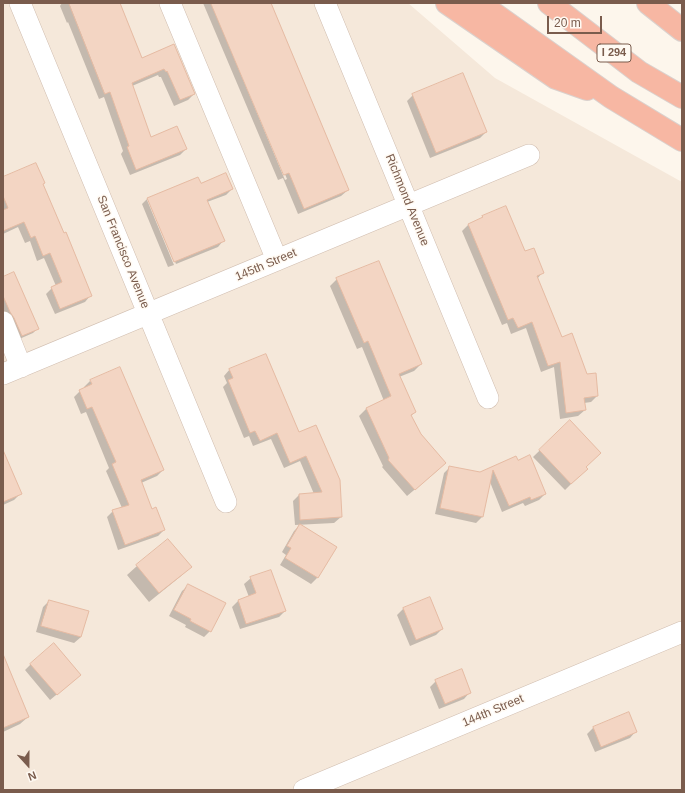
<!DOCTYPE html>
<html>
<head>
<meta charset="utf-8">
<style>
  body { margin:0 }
  #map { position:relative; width:685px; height:793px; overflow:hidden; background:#fdf6ec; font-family:Helvetica,sans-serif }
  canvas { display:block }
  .frame { position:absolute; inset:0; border:4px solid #7a5c4d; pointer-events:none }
  .north { position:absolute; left:8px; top:745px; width:40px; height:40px; -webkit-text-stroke:3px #fffaf3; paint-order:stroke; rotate:159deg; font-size:11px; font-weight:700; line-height:16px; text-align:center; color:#7a5c4d }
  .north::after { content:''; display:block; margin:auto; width:14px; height:18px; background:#7a5c4d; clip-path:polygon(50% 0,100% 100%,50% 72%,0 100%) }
  .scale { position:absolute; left:547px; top:16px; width:55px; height:18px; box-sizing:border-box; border:2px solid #7a5c4d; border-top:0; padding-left:5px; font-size:12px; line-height:14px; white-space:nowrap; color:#7a5c4d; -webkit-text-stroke:3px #fffaf3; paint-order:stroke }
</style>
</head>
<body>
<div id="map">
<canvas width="685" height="793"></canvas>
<div class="frame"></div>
<div class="north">N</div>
<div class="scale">20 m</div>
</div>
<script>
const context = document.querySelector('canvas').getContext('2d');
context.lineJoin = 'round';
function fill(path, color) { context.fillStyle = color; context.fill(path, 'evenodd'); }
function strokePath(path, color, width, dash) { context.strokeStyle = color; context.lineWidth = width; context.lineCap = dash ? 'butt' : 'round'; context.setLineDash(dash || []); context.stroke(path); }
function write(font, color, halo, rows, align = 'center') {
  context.font = font + ' Helvetica,sans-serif'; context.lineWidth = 3; context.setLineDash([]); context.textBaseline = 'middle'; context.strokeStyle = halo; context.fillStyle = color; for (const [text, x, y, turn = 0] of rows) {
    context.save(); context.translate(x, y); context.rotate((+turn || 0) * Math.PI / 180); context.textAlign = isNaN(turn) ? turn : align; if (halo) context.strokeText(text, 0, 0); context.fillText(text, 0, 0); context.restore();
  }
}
fill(new Path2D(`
  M3 3H408L495 78 682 182V790H3Z`), '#f5e8da');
fill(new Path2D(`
  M62 3H119L142 60 174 46 194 94 188 100 174 106 161 77H159L158 75 132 86 150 138 186 149 180 155 130 175 121 154 123 151 104 97 99 99 68 22 67 23 60 6Z
  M203 3H211L285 180 287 179 213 3H270L348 190 341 196 298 214 283 178 278 180Z
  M413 95 486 132 480 138 430 158 407 101Z
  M3 178 42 184 90 296 85 302 55 314 46 294 52 288 56 286 44 258 37 261 30 241 25 243 18 227 3 234Z
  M200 185 232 189 226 195 207 202 223 241 218 247 176 264 149 200H147L174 265 168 267 142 204 148 198Z
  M506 207 524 253 543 272 537 279 562 338 586 375 597 396 591 402 584 403 585 410 578 416 560 419 554 367 541 372 526 328 511 334 507 323 502 325 462 231 468 225 480 220 483 217Z
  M3 278 38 328 33 333 17 340 3 316Z
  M337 279 421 364 414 371 399 377 415 412 411 416 438 470 407 496 382 467 383 466 359 416 366 409 384 401 362 347 357 349 330 286Z
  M230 369 298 433 341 517 334 523 295 525 293 501 299 495 314 494 300 461 284 468 271 439 253 446 249 436 244 438 223 387 227 383 224 376Z
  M90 381 163 470 157 476 141 483 151 510 164 530 158 536 118 550 107 517 113 511 122 508 106 471 109 468 86 412 81 414 74 397 80 391 85 388 84 387Z
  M570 421 585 467 580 475 565 490 533 457Z
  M3 452 20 494 14 500 3 505Z
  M515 457 545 494 539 500 525 506 523 503 502 512 490 482 482 517 476 523 435 514 444 473 450 467 480 473Z
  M300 525 336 547 317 578 311 584 280 565 286 555 282 552 294 531Z
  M137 566 190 567 181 576 149 602 127 575Z
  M251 578 285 611 279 617 240 629 232 607 238 601 249 597 244 584Z
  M189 585 210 631 204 637 185 627 186 625 169 616 182 591Z
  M429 598 442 629 436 635 410 646 397 615 403 609Z
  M49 601 81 637 74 643 36 632 43 607Z
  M31 664 73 681 50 700 25 670Z
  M436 681 470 692 464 699 439 709 430 687Z
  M3 683 28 717 20 724 3 732Z
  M628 713 636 731 630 738 595 752 587 734 593 728Z`), '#0003');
const building = new Path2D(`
  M69 3H120L142 58 174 44 195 94 180 100 167 71 166 72 164 69 132 83 151 137 177 126 187 149 136 170 127 147 129 146 110 92 105 94Z
  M211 3H271L349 190 304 209 289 173 284 175Z
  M463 73 487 132 436 153 412 94Z
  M36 163 45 183 43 184 64 233 66 232 92 296 60 309 51 287 62 282 50 253 43 256 35 236 31 238 24 222 3 231V210L8 208 3 196V177Z
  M226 173 233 189 207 200 225 241 174 262 147 198 198 177 201 183Z
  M506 206 525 251 534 248 544 273 537 276 562 337 572 333 587 374 596 373 598 396 584 398 586 410 566 413 560 362 548 366 532 322 518 328 513 318 508 320 468 224 483 217 482 216Z
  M379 261 422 364 399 374 416 412 411 415 421 434 446 463 415 490 388 460 389 458 366 408 391 396 368 341 364 343 336 278Z
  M14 272 39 329 22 336 14 318 10 312 3 296V277Z
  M266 354 299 432 316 425 340 480 342 517 300 520 299 494 322 492 306 456 290 463 277 433 260 441 255 431 250 433 228 380 233 378 229 369Z
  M120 367 164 470 141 480 152 509 156 507 165 530 125 545 112 510 129 505 112 464 116 462 92 407 87 409 79 390 92 384 90 380Z
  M570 420 601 453 586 467 588 469 571 484 539 450Z
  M3 450 22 494 3 502Z
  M530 455 546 494 531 500 530 497 509 506 493 470 483 517 440 508 449 466 480 472 516 456 518 460Z
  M300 524 337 547 318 578 285 558 291 548 287 546Z
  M168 539 192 567 159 593 136 565Z
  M271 570 286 611 246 624 238 600 256 593 250 577Z
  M188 584 226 603 211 632 190 621 191 619 174 610Z
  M430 597 443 629 416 640 403 608Z
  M49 600 89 611 81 637 41 626Z
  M54 643 81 675 57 695 30 664Z
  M3 654 29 717 3 728Z
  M462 669 471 693 445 704 435 680Z
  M629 712 637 732 601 747 593 727Z`);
fill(building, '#f3d5c3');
strokePath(building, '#e6bba3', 1);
const minor = new Path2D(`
  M20 3 226 502
  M170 3 277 260
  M325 3 488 398
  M3 322 21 367
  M3 374 529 155
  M304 790 682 632`);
const highway = new Path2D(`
  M447 3 556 78 587 89
  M479 3 611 97 682 140
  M549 3 639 72 682 97
  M648 3 682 30`);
strokePath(minor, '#d1beb0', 22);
strokePath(highway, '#dad1cd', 24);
strokePath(minor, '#fff', 21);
strokePath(highway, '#f7b7a3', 22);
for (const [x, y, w] of [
  [614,53,34]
]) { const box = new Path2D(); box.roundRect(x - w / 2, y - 9, w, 18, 3); context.fillStyle = '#fffaf3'; context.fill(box); strokePath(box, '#7a5c4d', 1); }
write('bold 11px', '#7a5c4d', null, [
  ["I 294",614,53]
]);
write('12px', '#7a5c4d', '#fffaf3', [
  ["Richmond Avenue",407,200,68],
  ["San Francisco Avenue",123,252,68],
  ["145th Street",266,265,-23],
  ["144th Street",493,711,-23]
]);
</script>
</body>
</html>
